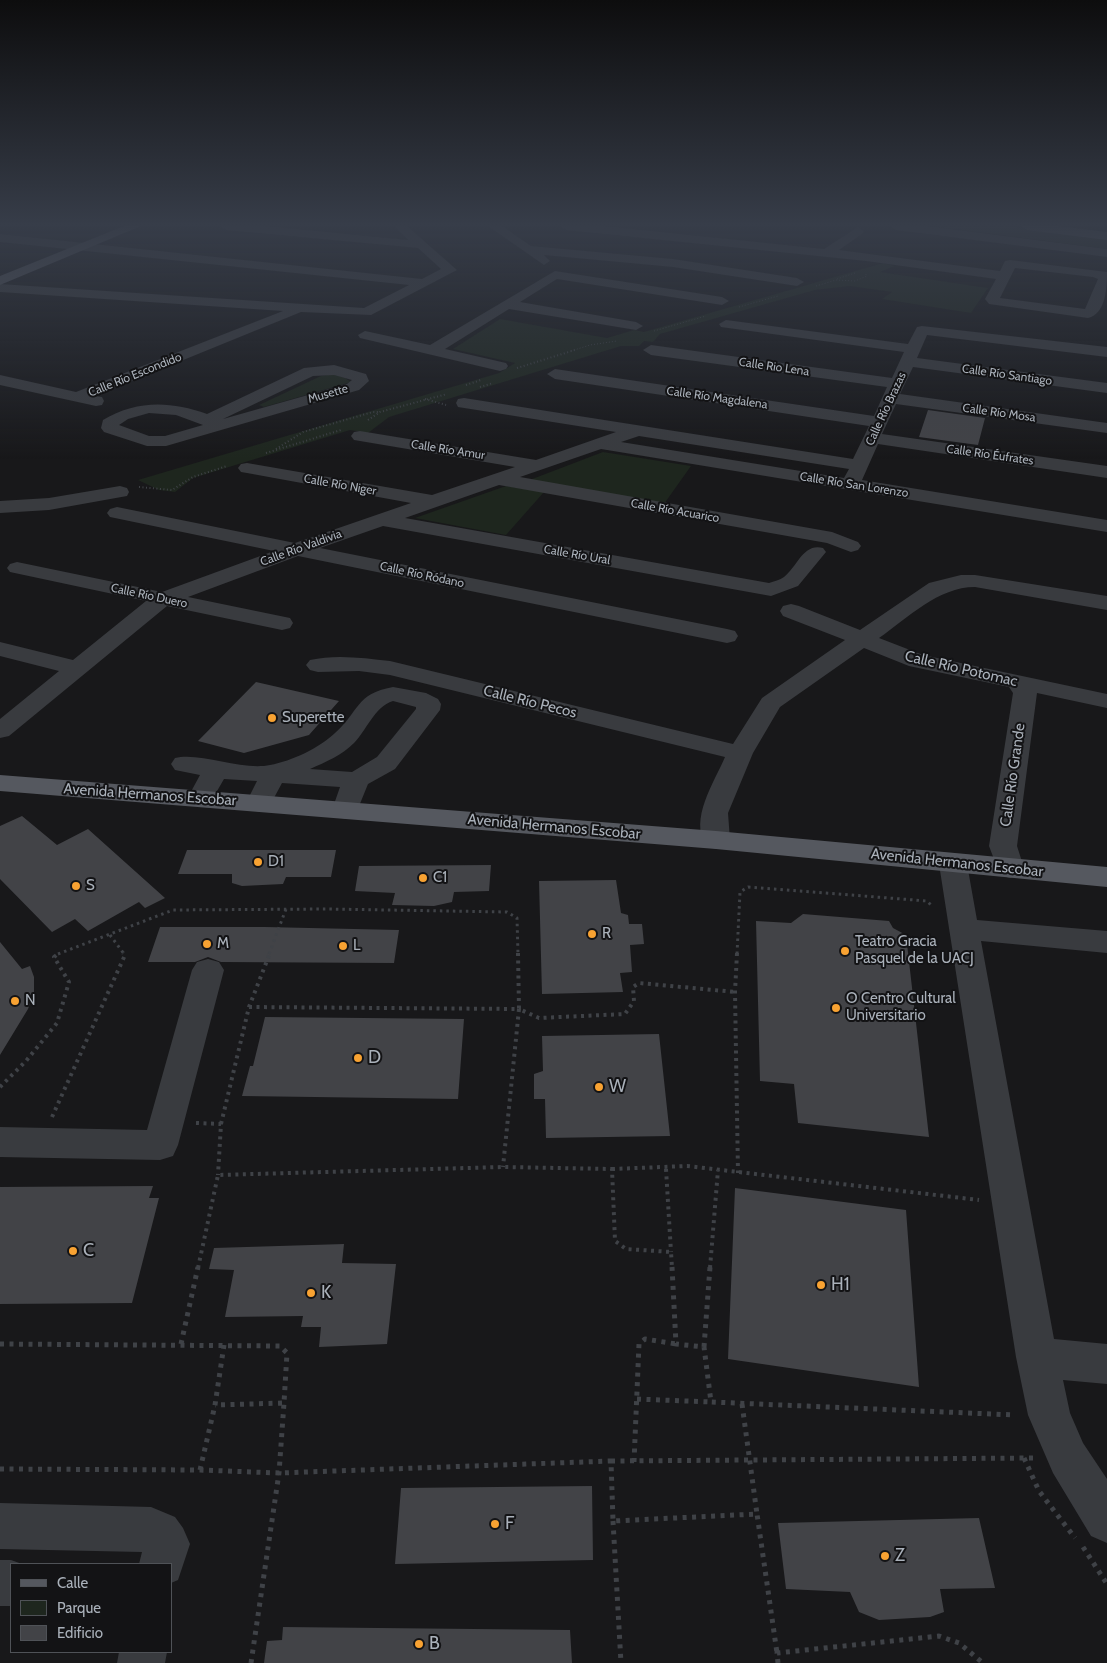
<!DOCTYPE html>
<html>
<head>
<meta charset="utf-8">
<style>
  body { margin:0 }
  #map { position:relative; width:1107px; height:1663px; overflow:hidden; background:#18181a; font-family:Cabin,sans-serif }
  canvas { display:block }
  .legend { position:absolute; left:10px; top:1563px; width:162px; height:90px; box-sizing:border-box; background:#131315; border:1px solid #4f5257; margin:0; padding:6px 9px; list-style:none; font-size:15px; color:#aab1ba }
  .legend li { display:flex; align-items:center; gap:10px; height:25px }
  .legend b { width:25px; border:1px solid #4f5257 }
</style>
</head>
<body>
<div id="map">
<canvas width="1107" height="1663"></canvas>
<ul class="legend">
<li><b style="height:6px;background:#55585f"></b>Calle</li>
<li><b style="height:14px;background:#1e261e"></b>Parque</li>
<li><b style="height:14px;background:#424347"></b>Edificio</li>
</ul>
</div>
<script>
const context = document.querySelector('canvas').getContext('2d');
context.lineJoin = 'round';
function fill(path, color) { context.fillStyle = color; context.fill(path, 'evenodd'); }
function strokePath(path, color, width, dash) { context.strokeStyle = color; context.lineWidth = width; context.lineCap = dash ? 'butt' : 'round'; context.setLineDash(dash || []); context.stroke(path); }
function write(font, color, halo, rows, align = 'center') {
  context.font = font + ' Cabin,sans-serif'; context.lineWidth = 4; context.setLineDash([]); context.textBaseline = 'middle'; context.strokeStyle = halo; context.fillStyle = color; for (const [text, x, y, turn = 0] of rows) {
    context.save(); context.translate(x, y); context.rotate((+turn || 0) * Math.PI / 180); context.textAlign = isNaN(turn) ? turn : align; if (halo) context.strokeText(text, 0, 0); context.fillText(text, 0, 0); context.restore();
  }
}
fill(new Path2D(`
  M932 226H1007L1107 239V249Z
  M883 263 895 266 880 272 988 288 971 313 882 299 892 292 850 286 815 290 660 334 653 342 644 341 639 346H621L389 417 368 433 350 430 193 478 175 492 159 490 138 480 499 373 515 363 453 349 500 319 607 338 634 330 644 332Z
  M332 374 345 378 351 382 264 407 259 405 321 376Z
  M603 452 691 466 664 504 527 481Z
  M506 486 544 492 506 535 415 518Z`), '#1e261e');
fill(new Path2D(`
  M928 410 985 418 978 445 919 437Z
  M256 682 339 701 309 735 244 753 198 741Z
  M22 816 57 845 88 829 165 898 145 908 139 902 88 931 75 919 52 932 0 879V826Z
  M187 850H336L331 877H286L283 884 242 886 232 883V874H178Z
  M491 865 489 891 454 892 452 902 434 906 392 905 395 893 355 891 359 866Z
  M616 880 621 913 628 915 629 924H642L644 944 630 945 632 972 620 973 623 992 542 994 539 881Z
  M803 914 889 921 893 928 906 935 929 1137 798 1123 794 1084 760 1081 756 921 791 923Z
  M160 927H265L399 930 394 963 221 962 208 957 195 962H148Z
  M0 942 22 969 30 966 34 977V993L28 1009 0 1055Z
  M265 1017 464 1019 458 1099 242 1096 250 1066H253Z
  M659 1034 670 1136 546 1138 545 1099H534V1074L543 1071 542 1036Z
  M153 1186 149 1198H159L132 1303 0 1304V1187Z
  M735 1188 906 1210 919 1387 728 1359Z
  M344 1244 342 1263 396 1264 387 1344 319 1347 321 1327H301L303 1316 225 1317 234 1270 209 1269 214 1248Z
  M592 1486 593 1560 395 1564 401 1488Z
  M979 1518 995 1588 940 1589 944 1612 930 1617 879 1620 859 1612 850 1592 786 1589 778 1523Z
  M283 1627 570 1630 572 1663H264L267 1641 282 1640Z`), '#424347');
strokePath(new Path2D(`
  M837 279 855 273
  M816 286 836 280 855 281 867 276 865 273
  M739 307 778 296
  M654 331 706 316
  M571 351 590 345 617 341`), '#3f4247', 1, [1, 2]);
strokePath(new Path2D(`
  M517 368 575 350
  M466 385 481 380
  M480 387 493 383
  M425 399 446 405
  M368 420 380 412 447 394
  M276 449 303 432 373 412H380
  M266 453 341 430
  M139 487 172 490 193 477 227 466`), '#3f4247', 2, [1, 2.5]);
strokePath(new Path2D(`
  M110 935 124 954
  M58 954 173 910 328 909 507 912 517 918 518 954
  M269 954 286 909
  M737 954 740 892 748 887 927 901 932 906`), '#3f4247', 3, [2.5, 4]);
strokePath(new Path2D(`
  M518 953 519 1009 539 1018 625 1014 634 1001 633 987 639 983 735 992
  M737 953 735 992 738 1173
  M249 1007 519 1009 503 1167
  M0 1087 26 1061 57 1023 69 982 54 957 59 953
  M52 1117 125 955 123 953
  M196 1123 221 1124 218 1175
  M221 1124 249 1007 270 953
  M612 1169 687 1166 979 1200
  M666 1169 671 1252
  M198 1268 218 1175 503 1167 612 1169 615 1241 626 1249 671 1252 672 1268
  M710 1268 718 1170`), '#3f4247', 4, [3, 4.5]);
strokePath(new Path2D(`
  M672 1267 676 1344 704 1347 711 1402 1015 1415
  M0 1344 280 1346 287 1353 284 1403 215 1405
  M181 1344 198 1267
  M704 1347 710 1267
  M637 1399 711 1402
  M742 1404 757 1514
  M1024 1458 1039 1491 1075 1538
  M611 1461 1033 1458
  M634 1462 639 1344 645 1339 676 1344
  M0 1469 200 1470 279 1473 611 1461 613 1521 757 1514 777 1653
  M200 1470 215 1405 224 1345
  M613 1521 621 1663
  M1083 1547 1107 1584
  M251 1663 279 1473 284 1403
  M778 1663 777 1653 939 1636 959 1643 983 1663`), '#3f4247', 5, [4, 5.5]);
fill(new Path2D(`
  M220 226H265L408 240 394 226H407L457 270 371 315 301 312 95 396 102 397 104 401 102 405 96 406 0 385V375L76 392 283 311 0 292V284L364 308 409 285 0 242V234L422 279 441 269 418 248 226 230Z
  M488 226H502L531 246 673 259 797 278 804 282 797 286 673 267 544 255 550 261 544 265Z
  M560 226H603L824 249 858 227 864 231 862 234 839 250 1000 271 1005 261 1010 260 1107 272C1107 287 1106 314 1088 318L989 304 985 299 996 279 866 261 566 230ZM1015 268 1093 277 1098 279 1085 309 1000 298Z
  M890 226H926L1107 249V257L896 230Z
  M555 271 722 297 729 301 722 305 557 279 520 302 636 322 643 326 636 330 509 309 445 349 506 363 508 366 506 369 500 371 360 338 358 335 365 331 430 345Z
  M726 320 908 344 917 327 922 326 1107 347V357L927 335 917 358 1107 383V393L913 367 900 394 1107 423V433L896 404 882 434 1107 466V478L878 444 862 480 1107 520V532L601 449 520 477 832 532 858 542 861 546 858 550 851 552 827 543 499 485 405 518 769 583C774 581 780 580 784 577 798 566 803 543 823 548L826 552 798 586 771 596 383 526 320 548 727 629 735 631 738 636 735 641 727 643 298 556 188 597 290 618 293 623 290 628 282 630 167 606 9 736 0 738V719L59 671 0 656V642L73 660 146 601 10 572 7 568 10 564 17 562 162 592 274 551 110 517 107 513 110 509 117 507 295 543 411 503 247 473 241 472 238 468 241 464 247 463 432 495 515 467 360 441 354 440 351 436 354 432 360 431 536 460 616 432 458 407 456 403 458 399 464 398 853 459 869 426 555 379 547 374 555 369 874 416 887 387 651 355 643 350 651 345 892 378 904 352 721 327 719 324ZM639 436 849 469 844 478 621 442Z
  M334 365 366 374 369 381 359 390 166 446H147L104 432 101 428 103 420C137 400 170 401 207 414L304 368ZM334 375 352 380 347 384 223 419 313 376ZM149 413 176 415 203 425 165 436H149L119 425 128 419Z
  M120 486 127 488 129 492 127 496 49 510 0 513V501L49 498Z
  M961 575H975L1107 596V610L975 587C938 587 908 618 879 638L923 655 1107 694V708L1037 693 1017 846 1024 868 1020 875 1010 878 1000 875 989 846 1013 693 1009 687 909 666 864 648 780 707 753 753 728 813 730 840 726 846 716 849 706 846C689 819 714 783 725 757L390 675 359 671 318 672 310 670 306 665 310 660C336 654 364 658 390 661L733 744 762 698 845 640 783 616 780 611 783 606 791 604 799 606 860 630 929 583Z
  M393 687 426 693 438 699 441 704 440 710 395 769 368 784 355 816 345 819 335 816 332 810 340 787 282 783 268 809 259 812 250 809 246 803 257 781 224 779 209 805 200 807 191 805 187 799 200 775 175 770 171 764 175 758C201 752 242 771 270 765 292 761 319 748 335 733 360 711 355 694 393 687ZM393 701 416 707V709L377 757 352 772 310 769C326 762 342 755 354 743 367 730 374 707 393 701Z
  M953 854 963 857 967 864 977 920 1107 931V953L981 941 1054 1339 1107 1344V1384L1063 1380 1070 1413 1083 1443 1107 1479V1543L1091 1536 1053 1473 1028 1415 1016 1357 939 864 943 857Z
  M208 959 219 962 224 970 178 1145 173 1156 160 1160 0 1157V1127L147 1130 192 970 197 962Z
  M0 1503 151 1507 175 1517 183 1528 190 1544 178 1580 171 1583V1564H139L142 1552 0 1549Z
  M0 1560H11L22 1564H11V1606H0Z
  M119 1652H167L165 1663H117Z`), '#393b3f');
fill(new Path2D(`
  M124 226H141L0 285V276Z
  M1021 226H1058L1107 232V240L1027 230Z
  M0 775 716 831 1107 867V887L716 849 0 791Z`), '#55585f');
const sky = context.createLinearGradient(0, 0, 0, 459);
sky.addColorStop(0, '#0d0d0e');
sky.addColorStop(0.49, '#373d49');
sky.addColorStop(1, '#373d4900');
context.fillStyle = sky;
context.fillRect(0, 0, 1107, 459);
for (const [x, y, r, color] of [
  [272,718,5,"#f8a232"],
  [258,862,5,"#f8a232"],
  [423,878,5,"#f8a232"],
  [76,886,5,"#f8a232"],
  [592,934,5,"#f8a232"],
  [207,944,5,"#f8a232"],
  [343,946,5,"#f8a232"],
  [845,951,5,"#f8a232"],
  [15,1001,5,"#f8a232"],
  [836,1008,5,"#f8a232"],
  [358,1058,5,"#f8a232"],
  [599,1087,5,"#f8a232"],
  [73,1251,5,"#f8a232"],
  [821,1285,5,"#f8a232"],
  [311,1293,5,"#f8a232"],
  [495,1524,5,"#f8a232"],
  [885,1556,5,"#f8a232"],
  [419,1644,5,"#f8a232"]
]) { const dot = new Path2D(); dot.arc(x, y, r, 0, 2 * Math.PI); context.fillStyle = color; context.fill(dot); strokePath(dot, '#131315', 2); }
write('12px', '#aab1ba', '#131315', [
  ["Calle Rio Lena",774,367,8],
  ["Calle Río Escondido",135,375,-22],
  ["Calle Río Santiago",1007,375,8],
  ["Musette",328,394,-16],
  ["Calle Río Magdalena",717,398,8],
  ["Calle Río Brazas",886,409,-65],
  ["Calle Río Mosa",999,413,8],
  ["Calle Río Amur",448,450,9],
  ["Calle Río Éufrates",990,455,8],
  ["Calle Río Niger",340,485,10],
  ["Calle Río San Lorenzo",854,485,9],
  ["Calle Río Acuarico",675,511,10],
  ["Calle Río Valdivia",301,548,-20],
  ["Calle Río Ural",577,555,10],
  ["Calle Río Ródano",422,575,12],
  ["Calle Río Duero",149,596,12]
]);
write('15px', '#aab1ba', '#131315', [
  ["Calle Río Potomac",961,669,13],
  ["Calle Río Pecos",530,702,14],
  ["Calle Río Grande",1013,775,-82],
  ["Avenida Hermanos Escobar",150,795,4],
  ["Avenida Hermanos Escobar",554,827,5],
  ["Avenida Hermanos Escobar",957,863,6]
]);
write('15px', '#aab1ba', '#131315', [
  ["Superette",282,718],
  ["D1",268,862],
  ["C1",433,878],
  ["S",86,886],
  ["R",602,934],
  ["Teatro Gracia",855,942],
  ["Pasquel de la UACJ",855,959],
  ["M",217,944],
  ["L",353,946],
  ["O Centro Cultural",846,999],
  ["Universitario",846,1016],
  ["N",25,1001]
], 'left');
write('18px', '#aab1ba', '#131315', [
  ["D",368,1058],
  ["W",609,1087],
  ["C",83,1251],
  ["H1",831,1285],
  ["K",321,1293],
  ["F",505,1524],
  ["Z",895,1556],
  ["B",429,1644]
], 'left');
</script>
</body>
</html>
